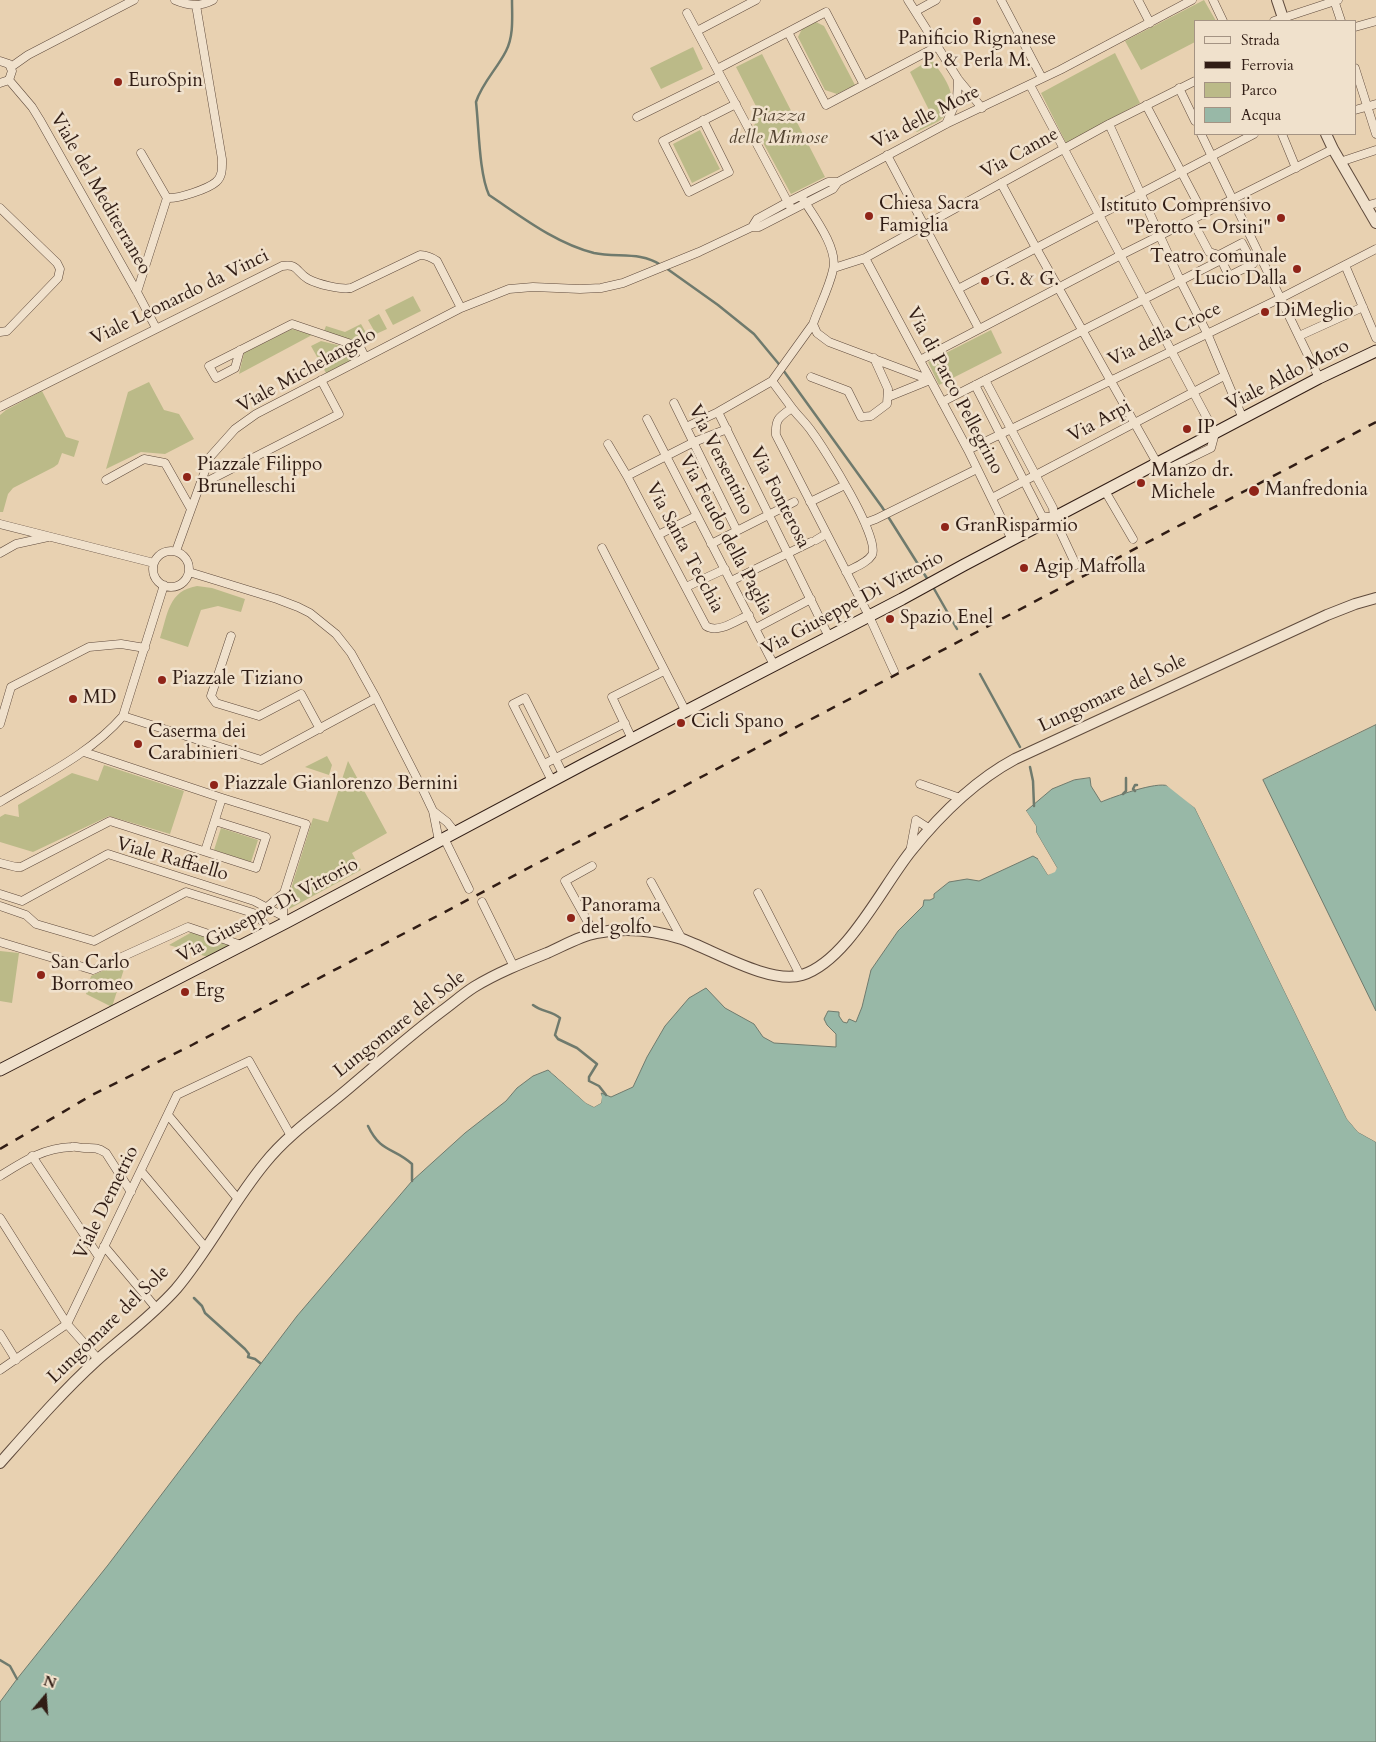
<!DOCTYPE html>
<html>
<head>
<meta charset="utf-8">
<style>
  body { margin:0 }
  #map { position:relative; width:1376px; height:1742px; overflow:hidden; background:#e8d1b1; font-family:Cardo,serif }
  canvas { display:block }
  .legend { position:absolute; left:1194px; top:20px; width:162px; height:115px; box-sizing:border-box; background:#f0e1cc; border:1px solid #a49383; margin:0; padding:6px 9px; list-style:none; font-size:15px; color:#311d15 }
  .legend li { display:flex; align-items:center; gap:10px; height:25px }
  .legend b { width:25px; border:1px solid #a49383 }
  .north { position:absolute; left:20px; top:1672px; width:50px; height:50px; -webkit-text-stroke:4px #f0e1cc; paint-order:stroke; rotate:18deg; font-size:14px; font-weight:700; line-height:20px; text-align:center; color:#311d15 }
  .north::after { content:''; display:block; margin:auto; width:18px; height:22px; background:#311d15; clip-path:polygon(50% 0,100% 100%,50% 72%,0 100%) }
</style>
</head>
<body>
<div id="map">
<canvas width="1376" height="1742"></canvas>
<ul class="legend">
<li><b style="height:6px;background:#f0e1cc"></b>Strada</li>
<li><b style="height:6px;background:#311d15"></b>Ferrovia</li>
<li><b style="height:14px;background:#bbba88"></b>Parco</li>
<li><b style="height:14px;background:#98b8a7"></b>Acqua</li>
</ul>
<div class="north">N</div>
</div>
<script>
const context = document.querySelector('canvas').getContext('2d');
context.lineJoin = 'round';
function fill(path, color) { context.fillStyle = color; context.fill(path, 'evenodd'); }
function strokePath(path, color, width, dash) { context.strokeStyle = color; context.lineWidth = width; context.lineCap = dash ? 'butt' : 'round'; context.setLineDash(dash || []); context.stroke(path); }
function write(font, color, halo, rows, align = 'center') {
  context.font = font + ' Cardo,serif'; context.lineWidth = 5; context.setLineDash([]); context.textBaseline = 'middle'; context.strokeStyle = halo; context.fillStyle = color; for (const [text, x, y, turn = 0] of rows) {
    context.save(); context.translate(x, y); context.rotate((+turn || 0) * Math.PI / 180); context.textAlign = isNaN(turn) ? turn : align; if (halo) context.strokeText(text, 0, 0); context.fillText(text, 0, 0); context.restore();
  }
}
fill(new Path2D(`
  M1204 0 1216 21H1195V42L1141 70 1125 41Z
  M816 22 824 26 855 85 837 94 825 90 798 37 802 29Z
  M693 47 703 69 661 89 650 68Z
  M1115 53 1140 103 1066 143 1041 93Z
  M762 54 825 177 791 194 754 126 759 112 736 67Z
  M931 59C945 78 965 102 939 121 932 125 924 128 917 132L910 126 931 114 910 72Z
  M700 130 720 169 692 183 673 144Z
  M413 296 421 311 393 325 385 310Z
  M379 314 387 329 376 334 368 320Z
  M361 324 369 338 361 343 324 331 326 326 345 332Z
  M292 329 312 335 239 374 244 353Z
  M991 330 1002 353 939 385 928 362Z
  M321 341 350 348 355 355 354 359 326 373 311 346Z
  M149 382 164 410 179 414 194 439 165 454 141 452 106 469 128 392Z
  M42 391 66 437 79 441 74 457 62 453 58 464 54 467 13 488 8 494 3 512H0V415L6 410Z
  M197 586 212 588 245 599 241 612 218 606 201 610 188 647 160 638C168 614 168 591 197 586Z
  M327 756 332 765 329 775 305 767Z
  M348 761 387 833 352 853 361 870 289 909V895L313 818 328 822Z
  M104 765 184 791 170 834 109 816 33 852 0 842V817L5 814 19 817 18 805 72 773 98 781Z
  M221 828 258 840 251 862 214 850Z
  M192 932 231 946 208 957 169 945Z
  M0 951 19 953 12 1003 0 1001Z
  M118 964 124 969 112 1007 86 994 91 976Z`), '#bbba88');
const water = new Path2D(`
  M1376 725V1011L1263 780Z
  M1090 778 1091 786 1101 802C1113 797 1157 781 1168 786 1178 791 1187 801 1195 808L1347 1119 1358 1132 1376 1142V1742H0V1702L17 1679 108 1565 297 1316 412 1181 465 1133 506 1101 517 1088 533 1076 548 1070 586 1103 594 1107 601 1103V1093L611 1097 633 1087 647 1057 665 1026 689 998 706 988 725 1008 754 1024 763 1037 774 1043 836 1047V1034L827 1025 824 1019 828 1011 839 1012V1016L843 1022 847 1023 849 1019 856 1022 862 1007 871 970 898 931 923 906 924 900H930L934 898V894L949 882 967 879 979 881 1033 856 1038 859 1048 875 1057 868 1036 832V826L1026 811 1052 789 1074 780Z`);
fill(water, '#98b8a7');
strokePath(water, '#6f7a6d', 1);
fill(new Path2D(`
  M1166 783 1178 790 1197 807 1349 1118 1359 1130 1376 1139V1142L1358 1132 1347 1119 1195 808 1166 785Z
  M1025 809 1036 826V832L1057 868 1055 872 1048 875 1038 859 1040 857 1049 872 1053 870 1054 868 1033 833V827L1024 812Z
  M551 1072H555L588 1101 594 1104 599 1101 600 1092 602 1097 601 1103 594 1107 586 1103Z`), '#e8d1b1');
strokePath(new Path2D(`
  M512 0C512 16 514 36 506 51 497 69 482 83 476 102 479 128 479 173 489 195 522 217 555 243 594 253 617 258 640 251 661 265
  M666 268 718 305 754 334 778 363 882 507 928 580
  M933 587 957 629
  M980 674 1020 747
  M1030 767 1033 781 1034 806
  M1135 791 1133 789 1135 785H1137
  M1123 794 1126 791V778
  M533 1005C542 1012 552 1011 560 1018L555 1035 558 1039 577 1048 597 1064 589 1077V1081L599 1086 606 1095
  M368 1126C381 1153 393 1147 412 1164V1181
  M194 1298 202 1306 205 1313 245 1349 249 1354 248 1357 255 1359 260 1363
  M0 1660 10 1666 17 1679`), '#6f7a6d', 2.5);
const minor = new Path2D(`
  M175 0C189 6 200 7 213 0
  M908 0 958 79 982 108
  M1001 0 1042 78
  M1138 0 1150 23
  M1213 0 1223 21
  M1334 0 1341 21
  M916 11 936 0
  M687 13 792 210
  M1274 21 1338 0
  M1355 27 1376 21
  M697 31 756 0
  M0 61 9 64 12 71 9 80 0 83
  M11 67 28 55 134 0
  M1355 68 1376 134
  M717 69 788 32
  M9 80 32 107 40 120 137 292 156 328
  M864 85 826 12 788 32 826 105 938 46
  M1179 88 1195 121
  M1146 105 1204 215
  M1355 110 1376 104
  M637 117 720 76
  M703 120 729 172 689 192 663 141 736 104
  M946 124 957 100 958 79
  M1109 124 1180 280 1207 333 1243 419
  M1201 134 1319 378
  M1282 134 1296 168
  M141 153 167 198
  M887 155 979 329
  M1340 162 1376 150
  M1001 183 1036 248 1157 463 1172 467 1211 448 1215 433 1030 85
  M801 196C812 214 839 248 833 270 829 288 819 307 813 324L817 333 829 342 930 380
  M1365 206 1376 203
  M0 208 57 263 60 269 58 278 7 331 0 332
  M1192 220 1209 252 1219 255 1242 243 1253 264 1229 276 1219 255
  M752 227 757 219 788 202 828 182H838
  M865 258 968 450 1012 540
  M1345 265 1376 338
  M834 268 865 258 1109 124 1195 81
  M958 289 1254 134
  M137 292 167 198C178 199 208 189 216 182 223 176 222 167 222 159L196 5
  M1299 336 1363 307
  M240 350 235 368 216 378 209 366 292 324 360 347 365 357
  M920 360 1121 255 1333 149
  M811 377 848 391 861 417 871 416 887 404 888 389 874 358
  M985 380 1053 508 1054 518 1076 565
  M772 381 792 408C779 417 775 419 776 435L869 616 894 671
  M975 385 1042 516 1054 518
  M888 397 930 380
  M942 402 1221 260
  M674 403 737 531
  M0 407 282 266C298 263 296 272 308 279 317 284 341 290 351 288L420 255C427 255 431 257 437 261L461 308
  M792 408C798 416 806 423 812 432 824 448 881 538 872 555 867 563 855 567 846 572
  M718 412 829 637
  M647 419 774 665
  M686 427 718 412 772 381 813 324
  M608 444 627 476 706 626C718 634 737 620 749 615
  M968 450 1281 298 1376 249
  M627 476 694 442 727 429
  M106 480 144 459 165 463 191 509
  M200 485 339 414 321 380
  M1105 491 1133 539
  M992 498 1224 376
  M810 502 845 485
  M865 523 876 519 977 469
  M0 524 154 563
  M658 535 696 516
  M816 540 826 534
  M711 544 794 502
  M602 548 686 712
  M176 551 210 457 235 429 256 414 461 308 509 289 533 287 580 289 601 288 623 283 699 252 752 227H759L833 189 838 182 946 124 1060 70 1192 0
  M153 569a18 18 0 1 1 36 0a18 18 0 1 1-36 0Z
  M0 553 16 544 48 537
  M189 572 277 599 298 607 310 613 336 634 351 653 376 698 423 790 433 811 439 841
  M731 581 811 542
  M686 587 725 569
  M756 628 811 599
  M231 636 211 696 216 703 259 716 301 694 320 729
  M123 716 261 760 376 698
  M0 724 11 687 89 647 121 644 145 648
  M632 739 612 697 664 671
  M84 752 222 798 306 824 284 893 267 907
  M544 764 625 723
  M552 781 513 704 525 698 563 774
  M920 784 960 798
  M0 802C43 776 90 754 123 716L164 585
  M433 811 447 822 455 832
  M444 838 469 889
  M205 851 222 798
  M910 852 916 820 930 829
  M0 863 16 867H21L110 821 256 868 266 837 215 821
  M592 866 565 881 594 933
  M651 882 682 939
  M758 893 800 975
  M0 894 22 901 108 854 254 901 283 916 287 922
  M482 902 514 967
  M0 906 26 915 36 924 94 941 186 892 253 913 260 918 269 931
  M283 916 284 893
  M0 942 93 970 188 927 241 945
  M168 1115 238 1199
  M32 1156 99 1257
  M141 1171 206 1248
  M0 1176C24 1161 43 1148 72 1147 76 1146 80 1148 84 1148 93 1148 97 1147 106 1153L131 1192
  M0 1218 67 1324 98 1359
  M104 1246 157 1309
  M0 1334 16 1360
  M0 1370 67 1324 177 1095 249 1061 291 1136`);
const tertiary = new Path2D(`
  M1277 0 1284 21
  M1326 134 1333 149 1376 223
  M0 1463C31 1428 62 1392 96 1361 123 1337 152 1316 176 1289 209 1250 232 1203 265 1163 288 1134 321 1112 349 1088 380 1062 410 1035 442 1011 453 1003 463 994 474 987 497 973 522 963 547 953 563 946 580 936 596 933 625 927 654 930 682 939 713 950 770 985 802 975 847 961 882 887 911 851 940 815 974 781 1015 759L1327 615 1355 604 1376 598`);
const secondary = new Path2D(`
  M0 1070 287 922 584 764 902 599 964 565 1319 378 1376 351`);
strokePath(minor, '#5f4a3c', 9);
strokePath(tertiary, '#5f4a3c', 12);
strokePath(secondary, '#311d15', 13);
strokePath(minor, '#f0e1cc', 8);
strokePath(tertiary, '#f0e1cc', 10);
strokePath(secondary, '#f0e1cc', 11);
strokePath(new Path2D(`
  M0 1149 92 1095 192 1045 1376 422`), '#311d15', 2.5, [9, 9]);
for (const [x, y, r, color] of [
  [977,21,5,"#8f2418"],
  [118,82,5,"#8f2418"],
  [869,216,5,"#8f2418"],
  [1281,218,5,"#8f2418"],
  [1297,269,5,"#8f2418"],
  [985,281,5,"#8f2418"],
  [1265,312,5,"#8f2418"],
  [1187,429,5,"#8f2418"],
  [187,477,5,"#8f2418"],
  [1141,483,5,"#8f2418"],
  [1254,491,6,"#8f2418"],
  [945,527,5,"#8f2418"],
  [1024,568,5,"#8f2418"],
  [890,619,5,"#8f2418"],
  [162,680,5,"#8f2418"],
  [73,699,5,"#8f2418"],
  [681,723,5,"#8f2418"],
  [138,744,5,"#8f2418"],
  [214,785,5,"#8f2418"],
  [571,918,5,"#8f2418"],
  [41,975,5,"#8f2418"],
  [185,992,5,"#8f2418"]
]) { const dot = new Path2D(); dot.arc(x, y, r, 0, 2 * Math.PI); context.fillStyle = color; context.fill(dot); strokePath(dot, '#f0e1cc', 2); }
write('19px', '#311d15', '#f0e1cc', [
  ["Panificio Rignanese",977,40,"center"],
  ["P. & Perla M.",977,62,"center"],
  ["EuroSpin",128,82],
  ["Chiesa Sacra",879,205],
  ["Famiglia",879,227],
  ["Istituto Comprensivo",1271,207,"right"],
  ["\"Perotto - Orsini\"",1271,229,"right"],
  ["Teatro comunale",1287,258,"right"],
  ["Lucio Dalla",1287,280,"right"],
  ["G. & G.",995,281],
  ["DiMeglio",1275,312],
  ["IP",1197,429],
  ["Piazzale Filippo",197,466],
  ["Brunelleschi",197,488],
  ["Manzo dr.",1151,472],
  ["Michele",1151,494],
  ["Manfredonia",1265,491],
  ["GranRisparmio",955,527],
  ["Agip Mafrolla",1034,568],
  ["Spazio Enel",900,619],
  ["Piazzale Tiziano",172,680],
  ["MD",83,699],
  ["Cicli Spano",691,723],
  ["Caserma dei",148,733],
  ["Carabinieri",148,755],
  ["Piazzale Gianlorenzo Bernini",224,785],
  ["Panorama",581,907],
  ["del golfo",581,929],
  ["San Carlo",51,964],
  ["Borromeo",51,986],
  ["Erg",195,992]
], 'left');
write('italic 19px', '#544432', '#f0e1cc', [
  ["Piazza",778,117],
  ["delle Mimose",778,139]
]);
write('19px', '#311d15', '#f0e1cc', [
  ["Via delle More",926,118,-27],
  ["Via Canne",1020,154,-29],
  ["Viale del Mediterraneo",100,194,60],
  ["Viale Leonardo da Vinci",180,298,-26],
  ["Via della Croce",1165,335,-26],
  ["Viale Michelangelo",307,371,-29],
  ["Viale Aldo Moro",1288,376,-27],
  ["Via di Parco Pellegrino",954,391,62],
  ["Via Arpi",1100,422,-28],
  ["Via Versentino",720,460,63],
  ["Via Fonterosa",779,498,63],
  ["Via Feudo della Paglia",725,535,62],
  ["Via Santa Tecchia",684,548,62],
  ["Via Giuseppe Di Vittorio",853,604,-28],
  ["Lungomare del Sole",1113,694,-25],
  ["Viale Raffaello",172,860,16],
  ["Via Giuseppe Di Vittorio",268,911,-28],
  ["Lungomare del Sole",400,1025,-38],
  ["Viale Demetrio",107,1203,-64],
  ["Lungomare del Sole",109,1325,-44]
]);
</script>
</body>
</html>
